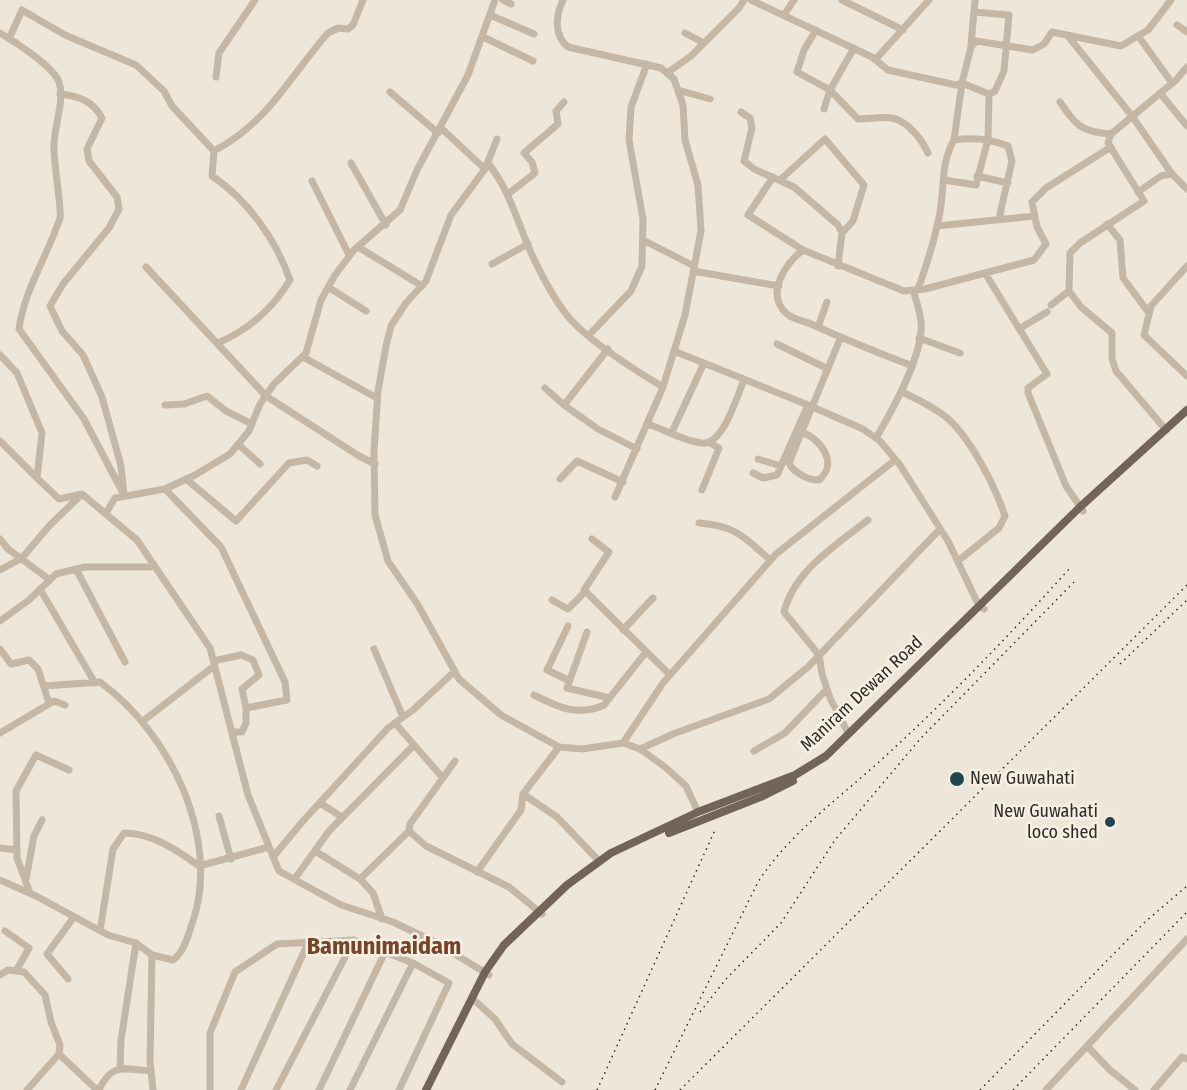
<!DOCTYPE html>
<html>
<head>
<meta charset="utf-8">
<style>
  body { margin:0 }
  canvas { display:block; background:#eee6d8 }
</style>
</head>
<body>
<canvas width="1187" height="1090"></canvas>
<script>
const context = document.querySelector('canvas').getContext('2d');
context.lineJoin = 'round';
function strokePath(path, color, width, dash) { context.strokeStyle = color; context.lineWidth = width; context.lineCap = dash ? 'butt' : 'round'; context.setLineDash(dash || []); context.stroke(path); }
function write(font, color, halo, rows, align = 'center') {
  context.font = font + ' "Fira Sans Condensed",sans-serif'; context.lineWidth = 5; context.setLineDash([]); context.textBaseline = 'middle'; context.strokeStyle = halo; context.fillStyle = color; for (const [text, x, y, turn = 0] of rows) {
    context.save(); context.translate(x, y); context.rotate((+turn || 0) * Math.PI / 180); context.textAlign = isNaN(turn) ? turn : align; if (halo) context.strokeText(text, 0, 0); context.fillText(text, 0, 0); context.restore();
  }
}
strokePath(new Path2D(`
  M503 0 511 4
  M563 0C556 15 553 35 568 47L661 68 674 79 683 105 685 140 698 185 701 231 685 315 663 387 615 497
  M751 0 872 57 888 70 956 85 962 83 971 47 976 41 1033 50 1044 44 1052 32 1121 46 1148 30 1171 0
  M842 0 903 30
  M974 12 1009 15 1004 71 995 91 989 94
  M490 15 534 34
  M784 15 794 0
  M1177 25 1187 32
  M816 30 804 50 797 72 830 90 858 119C869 119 882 116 892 118 908 121 922 140 928 153
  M0 33C14 41 54 67 59 82 65 101 54 126 54 145 53 160 62 210 60 218 48 255 24 290 19 329L84 419 124 495 121 466 102 397 83 355 62 331 50 306 63 284 109 228 119 209 117 197 89 161 87 149 102 118C93 101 79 96 60 94
  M685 33 704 43
  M1068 36 1132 116 1172 174
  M483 37 533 61
  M1139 37 1172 83
  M9 39 22 10 65 35 136 65 164 91 172 106 214 151 212 176C248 200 276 240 290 280 273 308 248 330 218 343
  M971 45 975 0
  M875 60 929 0
  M667 73 691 56 739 8 744 0
  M216 77 219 53 255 0
  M678 90 710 99
  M390 92 438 133
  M1160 93 1187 126
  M1060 102C1076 126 1082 132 1111 134
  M824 109 830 90 854 48
  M741 112 750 118 752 128 744 161 754 169 794 187 838 225 842 233 838 266
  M441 128 485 169
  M497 139 485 169 451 215 426 281 406 303 391 326 386 346 378 391 374 451 375 515 388 561 418 605 459 679 501 715 559 747 582 749 623 743 640 749 665 767 686 786 698 812
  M214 151C269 122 289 77 328 33L338 28 348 29 353 25 363 0
  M351 163 386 225
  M488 163C512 194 517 223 533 257 543 278 555 302 571 320 591 342 636 371 663 387
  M977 176 1008 183
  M773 177 748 215 803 250
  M780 180 825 139 864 185 853 221 842 233
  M944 180 976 185 988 139 989 94 962 83 954 140
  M312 181 349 255
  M1138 192 1161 176 1172 174 1187 189
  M508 194 535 173 532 162 524 153 558 124 556 111 564 102
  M1107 224 1120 240 1123 278 1149 313
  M937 226 1035 216
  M643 240 694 266
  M358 247 422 286
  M492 264 528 244
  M1187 266 1151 306 1144 335 1187 376
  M146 267 266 396 359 456 375 464
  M693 271 779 286
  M985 273 1047 374 1028 388V393L1066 486 1083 511
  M328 287 366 311
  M918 289C927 264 935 239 940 212 945 185 940 165 954 140 974 137 989 139 1008 146L1012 161 1000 214 1001 219
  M1051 305 1069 291
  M818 327 827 302
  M1019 329 1047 312
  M589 335 631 291 642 266 643 219 629 140 631 107 647 64
  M919 338 960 353
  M777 344 828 369
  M674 351 808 405 863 429 880 441 900 465 948 541 979 606 984 609
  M0 355 17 373 42 433 37 478 59 499 82 494 137 540 210 648 248 795 279 871 341 905 393 922 437 943 489 975
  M303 357 377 398
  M910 365C876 352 844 339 811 324 804 321 791 319 786 313 765 293 786 263 803 250L904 291 925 289 1034 260 1046 244 1037 227 1032 202 1046 188 1111 147
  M545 388 564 405 608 349
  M902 392C917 399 932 406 946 417 970 437 995 486 1005 516L999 528 958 561
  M165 405 184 404 207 396 226 411 252 424
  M564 405 598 429 637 449
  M648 424C665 430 684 441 702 443 723 446 737 396 744 380
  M1166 430 1116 371 1112 359V333L1081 307 1069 291 1070 253 1080 243 1144 201 1108 143 1111 134 1176 80 1187 67
  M672 432 704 363
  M802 432C821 440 839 463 819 480 809 481 793 472 789 463L840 339
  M876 438C892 411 924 353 921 322 920 311 916 300 913 290
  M0 441 37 478
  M238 444 260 464
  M758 459 781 466
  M753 473 763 478 777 475 808 405
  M186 479 236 521 289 463 307 460 317 466
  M560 479 577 461 623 482
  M165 489 221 547 285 682 287 700 246 708
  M702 490 719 448 710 443
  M106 513 115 498 165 489 195 475 230 454 249 431 260 404 274 384 306 353 321 300 335 275 354 250 400 210 417 170 468 75 495 0
  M699 523C736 526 743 536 770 560
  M0 539 8 549 50 580
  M592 539 609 552 584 590 670 675
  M76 569 125 662
  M0 570 22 558 49 526 81 495
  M40 589 95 683
  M552 600 568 609 586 591
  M0 621 29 600 56 574 85 567H155
  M623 630 653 598
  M587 632 567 688 610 698
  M0 649 11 664 29 660 38 669 49 703
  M374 649 403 717
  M213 661 241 655 253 660 259 675 242 689 246 708V723L242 732H232
  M568 680 547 670 568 626
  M534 695C558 707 578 717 604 705L646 652
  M143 721 214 666
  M395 723 442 777
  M0 733 54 701 65 705
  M848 733 830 698 822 674 819 655 784 612C794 571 836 545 868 520
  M623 743 663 683 776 554 895 460
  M640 749 673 734 769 699 808 667 940 529
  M754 751 785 733 827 689
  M455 761 410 824 409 831 426 846 509 887 542 914
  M523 794 557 817 599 861
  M320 803 342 817
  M219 816 231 859
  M0 848 17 850
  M315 851 360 879 373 893 382 919
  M273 857 303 821 388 728 413 710 455 671
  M477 872 521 810 523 794 559 747
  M296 877 329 831 414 745
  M26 879 34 836 42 820
  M360 879 409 831
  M0 880 36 896 108 935 136 943 152 955 173 960C184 952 188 936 192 924 222 839 170 733 100 682L44 686
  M30 893 17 858 16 791 36 755 69 770
  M5 931 29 948 16 971
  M100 931 113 849 124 833C152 833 177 850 199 866L269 847
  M152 955 150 1061 153 1090
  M0 975 8 970 24 972 45 995 51 1022 60 1045 59 1054 97 1090
  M68 979 47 954 74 917
  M472 998 495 1019 512 1044 562 1082
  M1088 1047 1110 1070 1135 1090
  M120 1067 121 1040 136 943
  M27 1090 59 1054
  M99 1090C112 1062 124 1069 151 1071
  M210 1090V1033L235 972 277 944 354 940 413 963 449 983 399 1090
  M241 1090 309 941
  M276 1090 354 940
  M319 1090 385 952
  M350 1090 413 963
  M1046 1090 1187 939
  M1154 1090 1182 1057 1187 1059`), '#c4b7a6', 7);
strokePath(new Path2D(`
  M669 833 763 796 793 781
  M426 1090 485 972 504 945 567 885 611 853 698 812 795 775 826 756 1080 507 1187 410`), '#726458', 8);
strokePath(new Path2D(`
  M1120 664 1187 600
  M700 1012 726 979 781 923 835 840 921 738 1077 579
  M597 1090 715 830
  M655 1090 758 882C790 833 837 800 880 761 947 700 1009 636 1069 569
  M680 1090 1187 585
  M980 1090 1145 922 1187 886
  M1013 1090 1187 912`), '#312b26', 1.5, [1.5, 4.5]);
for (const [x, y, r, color] of [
  [957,779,8,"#20454e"],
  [1110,822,6,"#20454e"]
]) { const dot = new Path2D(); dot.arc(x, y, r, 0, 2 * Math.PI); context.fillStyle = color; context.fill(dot); strokePath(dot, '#f6f0e4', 2); }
write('18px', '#312b26', '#f6f0e4', [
  ["Maniram Dewan Road",862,694,-43]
]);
write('18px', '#312b26', '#f6f0e4', [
  ["New Guwahati",970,779],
  ["New Guwahati",1098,812,"right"],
  ["loco shed",1098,833,"right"]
], 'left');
write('bold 24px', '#784427', '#f6f0e4', [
  ["Bamunimaidam",384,947]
]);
</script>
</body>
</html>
